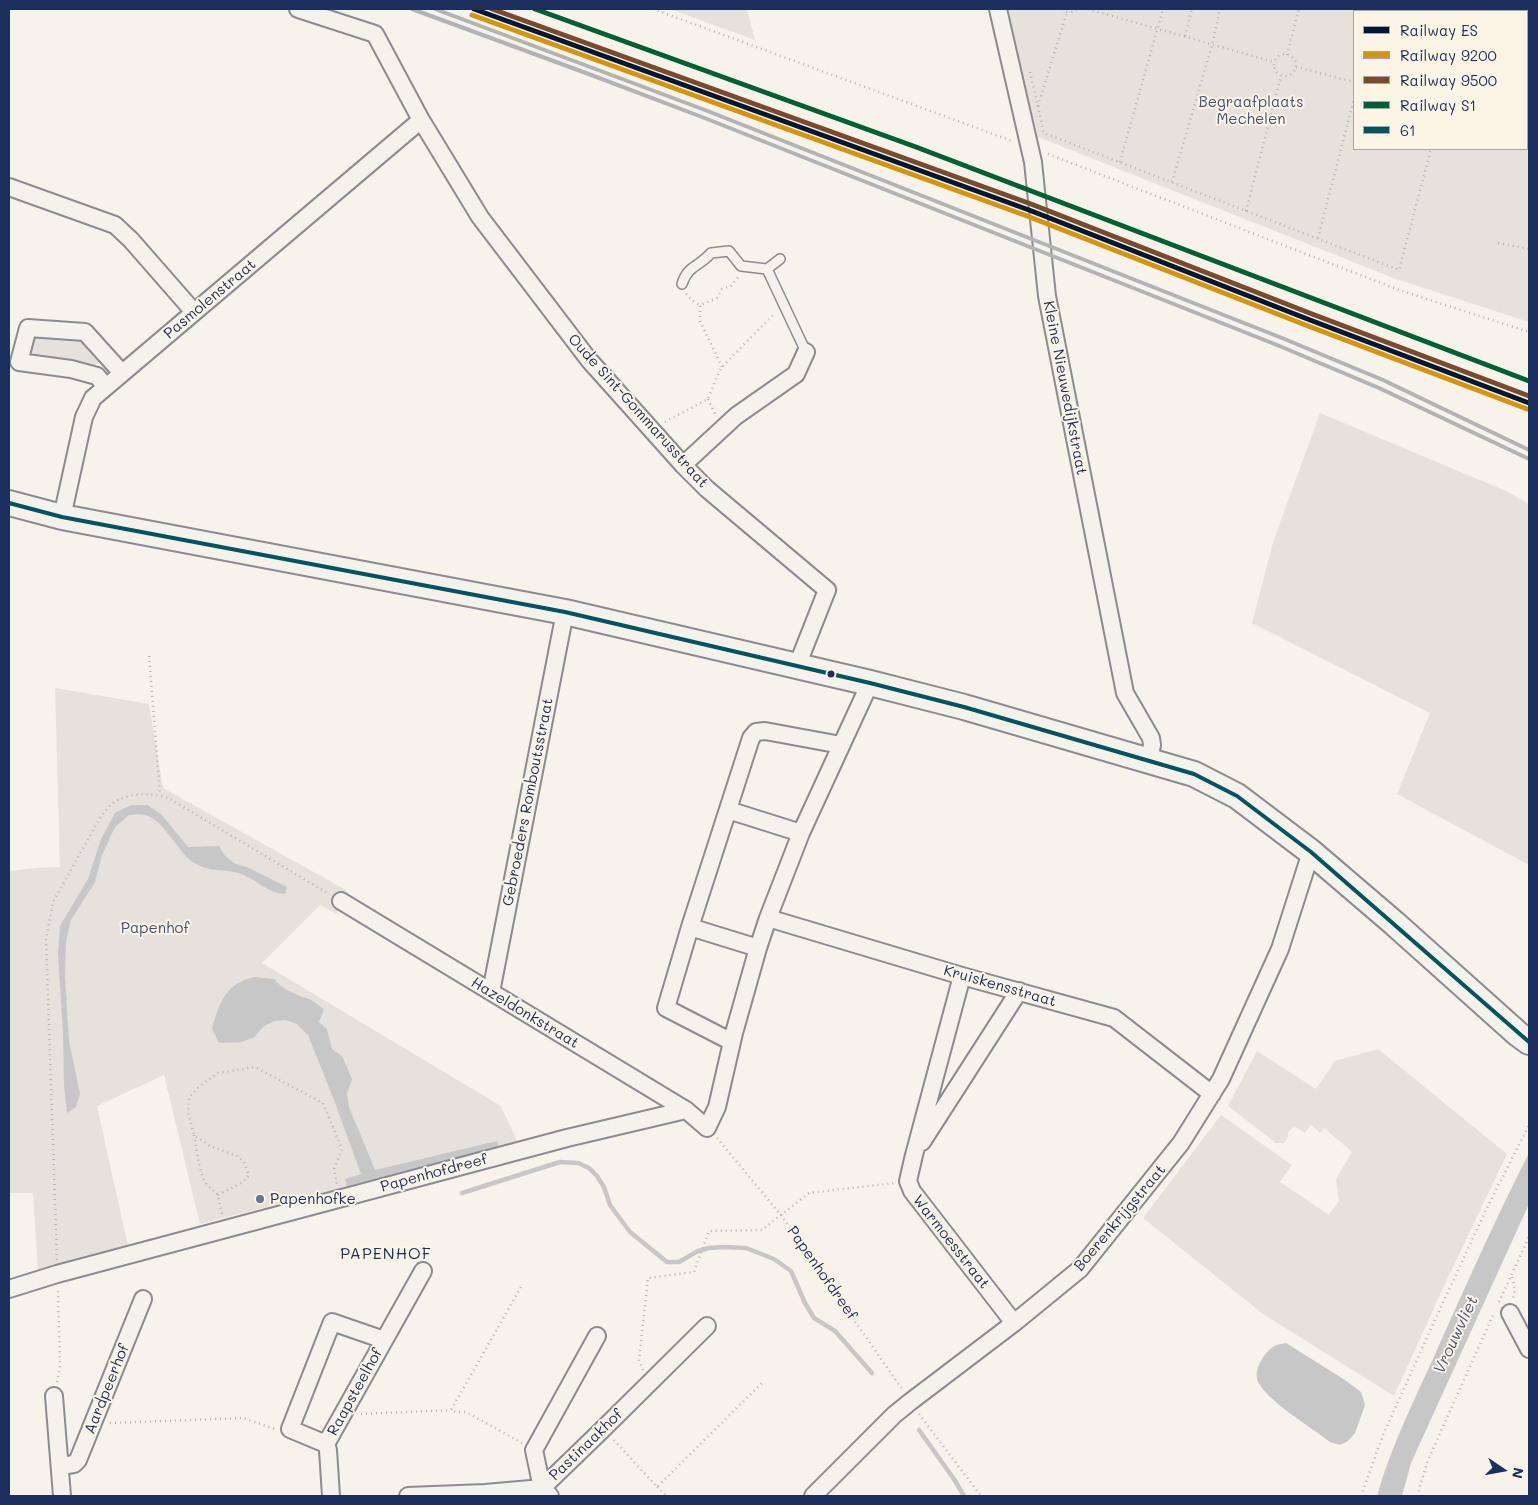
<!DOCTYPE html>
<html>
<head>
<meta charset="utf-8">
<style>
	body { margin:0 }
	#map { position:relative; width:1538px; height:1505px; overflow:hidden; background:#f7f3ea; font-family:Mali,sans-serif }
	canvas { display:block }
	.frame { position:absolute; inset:0; border:10px solid #1b2f5e; pointer-events:none }
	.legend { position:absolute; left:1353px; top:10px; width:175px; height:140px; box-sizing:border-box; background:#fcf5e5; border:1px solid #a2a6af; margin:0; padding:6px 9px; list-style:none; font-size:15px; color:#1b2f5e }
	.legend li { display:flex; align-items:center; gap:10px; height:25px }
	.legend b { width:25px; border:1px solid #a2a6af }
	.north { position:absolute; left:1478px; top:1445px; width:50px; height:50px; -webkit-text-stroke:4px #fcf5e5; paint-order:stroke; rotate:102deg; font-size:14px; font-weight:700; line-height:20px; text-align:center; color:#1b2f5e }
	.north::after { content:''; display:block; margin:auto; width:18px; height:22px; background:#1b2f5e; clip-path:polygon(50% 0,100% 100%,50% 72%,0 100%) }
</style>
</head>
<body>
<div id="map">
<canvas width="1538" height="1505"></canvas>
<div class="frame"></div>
<ul class="legend">
<li><b style="height:6px;background:#011633"></b>Railway ES</li>
<li><b style="height:6px;background:#d6940e"></b>Railway 9200</li>
<li><b style="height:6px;background:#7a4b2a"></b>Railway 9500</li>
<li><b style="height:6px;background:#005f33"></b>Railway S1</li>
<li><b style="height:6px;background:#005460"></b>61</li>
</ul>
<div class="north">N</div>
</div>
<script>
const ctx = document.querySelector('canvas').getContext('2d');
ctx.lineJoin = 'round';
function fill(path, color) { ctx.fillStyle = color; ctx.fill(path, 'evenodd'); }
function strokePath(path, color, width, dash) { ctx.strokeStyle = color; ctx.lineWidth = width; ctx.lineCap = dash ? 'butt' : 'round'; ctx.setLineDash(dash || []); ctx.stroke(path); }
function write(font, color, halo, rows, align = 'center') {
  ctx.font = font + ' Mali,sans-serif'; ctx.lineWidth = 4; ctx.setLineDash([]); ctx.textBaseline = 'middle'; ctx.strokeStyle = halo; ctx.fillStyle = color; for (const [text, x, y, turn = 0] of rows) {
    ctx.save(); ctx.translate(x, y); ctx.rotate((+turn || 0) * Math.PI / 180); ctx.textAlign = isNaN(turn) ? turn : align; if (halo) ctx.strokeText(text, 0, 0); ctx.fillText(text, 0, 0); ctx.restore();
  }
}
fill(new Path2D(`
	M670,9h77l8,31z
	M1007,9h522v313l-133,-43 -358,-142zM1527,11v138h-173v-138z
	M33,336l49,5 16,21 -6,6 -66,-13z
	M1320,413l186,78 23,13v361l-132,-71 33,-81 -178,-90 22,-84z
	M55,688l94,16 14,84 183,102 -9,24 -17,-9 -58,58 239,143 17,37 -318,81 -36,-149 -67,31 31,140 -90,27 -5,-80h-24v-322l28,-3 23,-1z
	M1378,1049l129,105 -64,134 -49,108 -131,-82 -120,-96 78,-103 71,50 -12,17 49,33 10,-14 -3,-22 16,-27 -28,-24 -4,5 -9,-8 -6,8 -11,-7 -7,8 2,2 -5,7h-8l-48,-37 29,-55 59,38 19,-28z`), '#e6e2db');
fill(new Path2D(`
	M131,805h16l14,9 27,33 31,-1 6,10 9,7 15,5 38,19 -2,7c-16,0 -29,-15 -44,-20 -18,-6 -35,-1 -51,-14 -14,-12 -28,-42 -46,-45 -5,-1 -11,0 -15,0l-14,12 -13,28 -7,27 -24,38 -5,21 -1,35 4,65 11,53 -4,13 -9,6 -3,-28 -1,-52 -5,-80 2,-27 28,-47 13,-40 14,-26z
	M255,977l19,2c8,10 20,15 32,19 6,1 13,8 18,11l-5,13 8,7 5,20 10,7 10,23 -5,15 2,13 26,63 122,-29 2,6 -152,39 -2,-7 16,-5 -27,-74 -26,-65 -11,-11 -11,-4 -12,1 -11,6 -9,10 -12,5 -23,1 -7,-14c4,-16 11,-39 28,-47 4,-2 10,-4 15,-5z
	M1529,1153v51l-118,259 -9,33h-25c14,-50 38,-97 59,-144 30,-67 60,-134 93,-199z
	M1286,1343l59,37 16,12 4,13 -10,28 -7,8 -8,4 -10,-3c-18,-14 -59,-39 -70,-57 -6,-8 -3,-18 2,-26 7,-11 11,-14 24,-16z`), '#c7c7c7');
strokePath(new Path2D(`
	M462,1193l98,-31 18,1 11,5 8,8 7,11 6,18 20,27 37,30h12l19,-11 11,-3 14,-1 23,1 28,11 17,12 14,32 9,15 21,13 37,42
	M919,1430l35,49 10,17`), '#c7c7c7', 4.5);
const lane = new Path2D(`
	M780,259l-13,10 39,83
	M682,284c6,-19 17,-17 29,-31l18,-2 12,15 26,3`);
const street = new Path2D(`
	M298,9l77,25 46,86 59,97 109,143 94,105 24,24 120,101 -30,76
	M998,9l35,153 14,134 78,397 26,45 1,7 -3,16
	M9,187l106,38 16,15 63,72
	M106,387l-9,-11 -26,-7 -52,-7 9,-34 57,4 37,41
	M683,465l53,-49 60,-42 10,-22
	M62,517l22,-100 9,-19 328,-278
	M728,810l73,23
	M341,901l345,209 21,18 10,-21 17,-74 24,-85 10,-30 33,-85 69,-150
	M768,918l194,58 152,42 98,76
	M690,927l68,21
	M962,976l-48,179 -6,26 4,10 102,132
	M491,992l74,-380
	M732,1042l-66,-34 24,-81 61,-189 5,-6 9,-1 76,14
	M922,1142l97,-151
	M9,1289l48,-15 510,-136 119,-28
	M1510,1313l19,36
	M54,1396l8,100
	M326,1444l-36,-15 42,-107 52,18
	M60,1466l14,-2 4,-4 65,-161
	M542,1488l61,-59 104,-103
	M542,1488l-8,-38 63,-114
	M331,1496l-3,-46 -2,-6 97,-173
	M408,1496l77,-3 57,-5 8,8
	M813,1496l81,-81 16,-13 104,-79 66,-54 101,-126 40,-64 59,-130 31,-97`);
const secondary = new Path2D(`
	M9,503l53,14 503,95 305,71 94,24 230,67 43,22 74,56 83,71 124,111 11,8`);
strokePath(lane, '#8a8c91', 12);
strokePath(street, '#8a8c91', 20);
strokePath(secondary, '#8a8c91', 28);
strokePath(new Path2D(`
	M653,9l359,132
	M1062,9c5,4 10,4 15,0
	M1088,9l186,53
	M1378,11l1,-2
	M1461,11v-2
	M1185,36l7,-27
	M1274 65a11 11 0 1 1 22 0a11 11 0 1 1-22 0Z
	M1287,55l12,-46
	M1296,67l58,15
	M1030,72l14,61 355,137 32,-121
	M1038,106l29,-94
	M1527,126l2,1
	M1048,154l351,136 130,42
	M1120,162l43,-153
	M1172,182l40,-137 8,-36
	M1246,211l35,-135
	M1318,238l36,-139
	M1498,243l31,6
	M686,294l7,7 7,4
	M722,367l-22,-46v-16l17,-7 5,-9 9,-3 8,-10
	M708,399l8,17
	M665,422l43,-23 11,-27 3,-5 53,-54
	M149,656l11,138
	M194,1135l5,29 4,14 4,7 11,10 4,19
	M717,1138l64,77 121,174
	M218,1195l25,-13 6,-7 -5,-13 -7,-6 -27,-10 -16,-11 -6,-23 1,-15 12,-12 17,-12 37,-6 68,36 19,46 -8,20 3,16
	M57,1260l-11,-321 7,-37 48,-86c4,-4 7,-9 11,-12 16,-12 41,-12 58,-5l159,95
	M1512,1277l3,12 -2,10
	M521,1287l-70,123 5,2h10l56,31
	M1499,1302l30,-65
	M643,1370l-4,-10 9,-82 46,-6 15,-41 53,-1 47,-37 85,-10
	M57,1382l3,-14 -2,-78
	M361,1414l90,-4
	M919,1414l62,82
	M110,1423l133,-5 32,11
	M614,1440l43,47 107,-106
	M657,1487l10,9
	M1361,1496l22,-61 51,-113 52,-112 43,-85
	M1417,1496l11,-36 66,-147`), '#b2b3b4', 2.5, [1, 4]);
strokePath(lane, '#f5f2ec', 9);
strokePath(street, '#f5f2ec', 16);
strokePath(secondary, '#f5f2ec', 24);
strokePath(new Path2D(`
	M412,9l174,64 116,44 575,228 102,43 150,71
	M435,9l270,101 577,228 101,42 146,70`), '#b2b3b4', 4);
strokePath(new Path2D(`
	M9,503l53,14 503,95 305,71 94,24 230,67 43,22 74,56 218,190`), '#005460', 4);
strokePath(new Path2D(`
	M474,9l555,201 281,110 219,83`), '#011633', 5);
strokePath(new Path2D(`
	M472,15l555,201 281,110 219,83`), '#d6940e', 5);
strokePath(new Path2D(`
	M492,9l539,195 281,110 217,82`), '#7a4b2a', 5);
strokePath(new Path2D(`
	M535,9l381,138 613,234`), '#005f33', 5);
for (const [x, y, r, color] of [
	[831,674,4.5,"#1b2f5e"],
	[260,1199,5,"#68748f"]
]) { const dot = new Path2D(); dot.arc(x, y, r, 0, 2 * Math.PI); ctx.fillStyle = color; ctx.fill(dot); strokePath(dot, '#fcf5e5', 2); }
write('15px', '#425176', '#fcf5e5', [
	["Begraafplaats",1251,102],
	["Mechelen",1251,119],
	["Papenhof",155,928]
]);
write('15px', '#1b2f5e', '#fcf5e5', [
	["Pasmolenstraat",210,299,-40],
	["Kleine Nieuwedijkstraat",1065,388,79],
	["Oude Sint-Gommarusstraat",638,411,48],
	["Gebroeders Romboutsstraat",528,802,-79],
	["Kruiskensstraat",1000,986,16],
	["Hazeldonkstraat",525,1013,31],
	["Papenhofdreef",434,1173,-15],
	["Boerenkrijgstraat",1120,1218,-50],
	["Warmoesstraat",951,1242,52],
	["Papenhofdreef",822,1273,55],
	["Aardpeerhof",107,1389,-68],
	["Raapsteelhof",355,1392,-61],
	["Pastinaakhof",586,1445,-44]
]);
write('15px', '#1b2f5e', '#fcf5e5', [
	["Papenhofke",270,1199]
], 'left');
ctx.letterSpacing = '1px';
write('16px', '#1b2f5e', '#fcf5e5', [
	["PAPENHOF",386,1254]
]);
ctx.letterSpacing = '0px';
write('italic 16px', '#485779', '#fcf5e5', [
	["Vrouwvliet",1456,1335,-65]
]);
</script>
</body>
</html>
